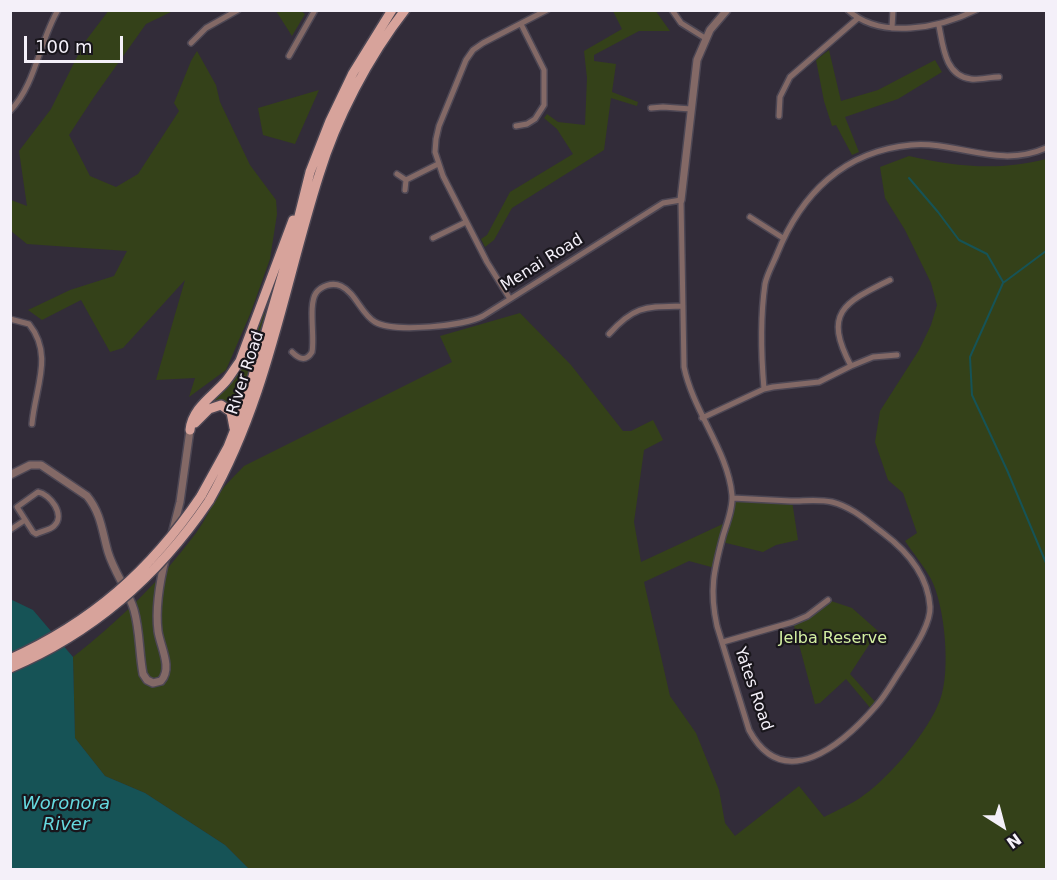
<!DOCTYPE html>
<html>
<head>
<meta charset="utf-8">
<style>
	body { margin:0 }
	#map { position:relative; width:1057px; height:880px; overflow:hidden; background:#322c39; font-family:"DejaVu Sans",sans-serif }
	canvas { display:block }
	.frame { position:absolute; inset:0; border:12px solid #f4f0f9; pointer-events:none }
	.north { position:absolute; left:973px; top:796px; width:60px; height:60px; -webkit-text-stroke:4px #19161c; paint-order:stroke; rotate:144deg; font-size:16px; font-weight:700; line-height:24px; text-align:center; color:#f4f0f9 }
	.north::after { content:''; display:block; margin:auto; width:21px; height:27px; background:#f4f0f9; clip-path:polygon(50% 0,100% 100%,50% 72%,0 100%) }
	.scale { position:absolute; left:24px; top:36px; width:99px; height:27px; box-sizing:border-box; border:3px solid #f4f0f9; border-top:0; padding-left:8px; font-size:18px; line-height:21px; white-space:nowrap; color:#f4f0f9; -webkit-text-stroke:4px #19161c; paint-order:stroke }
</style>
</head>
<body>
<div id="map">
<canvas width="1057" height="880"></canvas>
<div class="frame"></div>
<div class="north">N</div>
<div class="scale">100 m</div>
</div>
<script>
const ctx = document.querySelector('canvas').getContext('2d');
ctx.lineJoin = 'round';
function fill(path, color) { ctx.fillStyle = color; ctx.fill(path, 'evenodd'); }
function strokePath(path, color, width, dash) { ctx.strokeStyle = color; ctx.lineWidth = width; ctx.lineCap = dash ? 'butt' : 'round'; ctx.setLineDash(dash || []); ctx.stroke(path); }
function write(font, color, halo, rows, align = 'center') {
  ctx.font = font + ' "DejaVu Sans",sans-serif'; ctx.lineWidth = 4.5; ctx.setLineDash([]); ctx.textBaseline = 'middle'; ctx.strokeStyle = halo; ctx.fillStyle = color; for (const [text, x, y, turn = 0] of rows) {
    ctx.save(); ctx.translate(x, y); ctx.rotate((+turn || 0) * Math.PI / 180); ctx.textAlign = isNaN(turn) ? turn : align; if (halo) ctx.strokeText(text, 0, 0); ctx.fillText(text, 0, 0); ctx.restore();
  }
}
fill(new Path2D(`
	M109,10l64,1 -27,13 -52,73 -25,38 21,41 26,11 22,-13 41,-63 -5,-8 17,-42 6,-10 19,34 4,17 30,63 26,35 1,14 -7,45 -19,53 -25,58 -37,27 6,-19 -39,2 29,-100 -62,68 -13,4 -29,-52 -39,20 -14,-10 42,-20 44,-14 13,-25 -100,-7 -16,-13v-31l16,6 -8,-55 32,-42 33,-66z
	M655,10l15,21h-31l-45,24v6l22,3 -4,28 26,10 -1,4 -26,-8 -7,52 -92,58 -18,32 -9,7 -4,-8 6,-4 23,-43 63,-38 -16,-25 -13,-11 3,-4 11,8 27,3 2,-47 -3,-27 38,-22 -9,-18z
	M276,11h25l4,3 -13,22z
	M829,50l12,51 37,-11 57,-30 7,12 -44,27 -53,18 14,35 -7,3 -16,-30 -4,1 -8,-25 -8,-41z
	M319,90l-24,54 -32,-9 -5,-27z
	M909,156c47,11 91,15 137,3v710h-797l-24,-24 -80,-52 -40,-17 -30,-38 -2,-81c46,-36 88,-77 123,-124 9,-12 15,-27 24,-40 6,-10 16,-18 24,-27l208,-104 -12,-26 80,-23 51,52 52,66h8l22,-11 10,20 -19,10 -10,72 7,40 86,-40 5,-24 60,3 6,39 -22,5 -13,7 -41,-10 -7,26 -26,-7 -45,21 26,114 26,37 23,57 6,33 10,13 64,-50 25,31c13,-7 29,-13 40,-22 27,-19 65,-65 76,-95 11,-29 5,-94 -9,-121 -7,-13 -18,-26 -26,-38l12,-8 -14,-40 -15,-13 -13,-38 5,-31 39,-61 12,-25 6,-20 -6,-22 -26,-53 -20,-32 -5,-31z
	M262,313h3l-21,78 -7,17 -13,-7 -14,3 21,-24z
	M828,600l24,8 26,23 -28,43 27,30 -5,6 -26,-31 -26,24 -5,1 -22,-82z`), '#344119');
fill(new Path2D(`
	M10,599l23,11 40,47 2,81 30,38 40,17 80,52 24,24h-238z`), '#165356');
strokePath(new Path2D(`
	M909,178l29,34 21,28 28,14 16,28
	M1046,251l-43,32 -33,74 2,38 35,75 39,93`), '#165356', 2);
const minor = new Path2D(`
	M672,10l9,13 24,15
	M848,10c32,30 92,18 128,0
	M939,26c4,20 6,50 32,53 8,1 19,-2 28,-2
	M892,28l1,-18
	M191,43l15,-15 32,-18
	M289,56l26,-46
	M651,108l12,-1 28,2
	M10,111c26,-27 29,-69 48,-101
	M779,116l1,-19 10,-20 67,-58
	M516,126l11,-2 8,-5 9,-14v-35l-23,-46
	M397,174l9,6 -1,10
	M406,180l32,-16
	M750,217l33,21
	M433,238l33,-16
	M510,299l-23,-37 -44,-86 -8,-24 1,-13 3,-13 27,-66 7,-10 10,-7 64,-33
	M10,319l19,5c25,31 6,64 3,100
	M609,334c26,-29 37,-27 74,-28
	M292,352c7,7 14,10 20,0 3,-15 -4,-47 4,-59 5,-7 16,-11 25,-7 15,7 20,28 34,36 20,11 89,4 108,-6l180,-113 18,-3 3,167c9,44 44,84 48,128 1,13 -5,28 -9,41 -9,34 -14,54 -6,90l32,104c35,65 94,14 127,-24 10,-11 17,-25 26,-38 9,-15 29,-43 28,-61 -2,-32 -23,-56 -47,-74 -16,-12 -31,-26 -51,-31 -13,-3 -27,-1 -41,-1 -19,-1 -39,-2 -59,-3
	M851,366c-28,-53 -8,-63 39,-86
	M764,389c-3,-35 -4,-70 1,-105 2,-10 8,-20 12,-30 24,-60 67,-103 134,-109 47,-4 87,24 135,3
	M702,418l62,-29 9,-2 46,-5 32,-16 22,-9 24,-2
	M38,492c12,2 28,23 16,34 -4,4 -12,5 -18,8l-3,-2 -16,-25z
	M10,530l15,-10
	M723,642l70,-20 14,-6 21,-16`);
const tertiary = new Path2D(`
	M681,200l16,-140 13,-30 17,-20
	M10,475l20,-10h11l46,31c14,17 15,35 21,56 6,20 20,38 26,58 6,21 5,43 9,64l4,6 6,3 8,-2c12,-13 -1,-35 -3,-50 -3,-24 2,-51 8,-75
	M172,534l8,-32 10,-72`);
const primary = new Path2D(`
	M195,423l14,-14 12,-4 10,7 3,16
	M190,430c2,-22 23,-34 36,-49 5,-6 9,-13 14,-20l53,-141
	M201,496l27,-49 17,-43 51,-176 14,-56 20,-51 23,-48 39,-63
	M209,501c58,-101 75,-216 110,-326 17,-56 50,-119 86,-165`);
strokePath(minor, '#4d4754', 8);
strokePath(tertiary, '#4d4754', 10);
strokePath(primary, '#4d4754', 12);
strokePath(minor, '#836966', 5);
strokePath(tertiary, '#836966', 7);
strokePath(primary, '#d7a39b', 9);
const primaryBridge = new Path2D(`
	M10,659c82,-37 141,-89 191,-163
	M10,668c83,-35 149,-93 199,-167`);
strokePath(primaryBridge, '#4d4754', 12, []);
strokePath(primaryBridge, '#d7a39b', 9);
write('16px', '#f4f0f9', '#19161c', [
	["Menai Road",542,263,-32],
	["River Road",246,373,-72],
	["Yates Road",753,689,71]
]);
write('16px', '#d4f0a2', '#19161c', [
	["Jelba Reserve",833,639]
]);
write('italic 18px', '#66dae0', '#19161c', [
	["Woronora",66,804],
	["River",66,825]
]);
</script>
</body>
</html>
